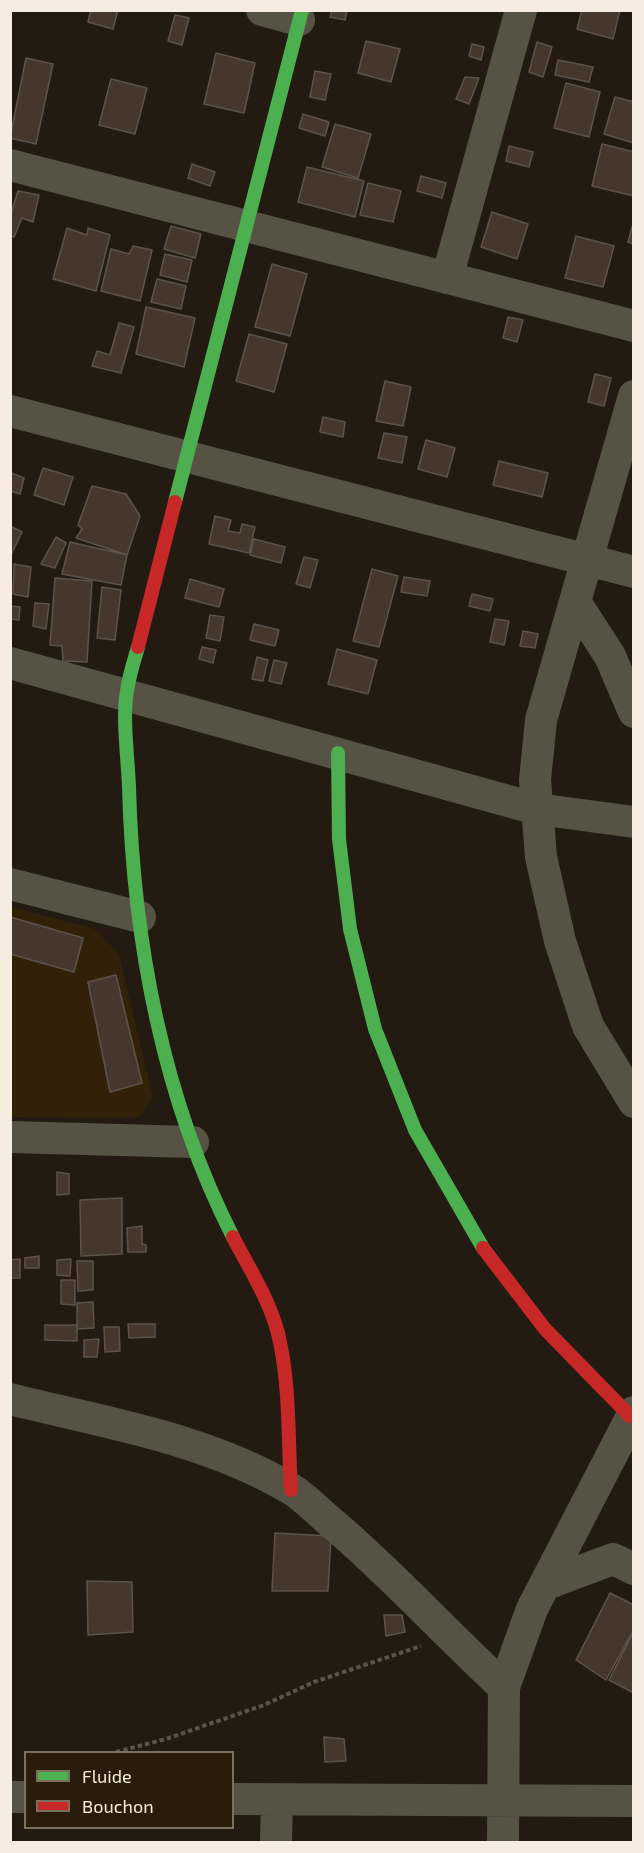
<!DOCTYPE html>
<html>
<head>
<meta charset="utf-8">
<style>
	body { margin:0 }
	#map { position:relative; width:644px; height:1853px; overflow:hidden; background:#231b11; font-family:"Exo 2",sans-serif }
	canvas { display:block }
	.frame { position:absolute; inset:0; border:12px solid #f6ece1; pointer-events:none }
	.legend { position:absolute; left:24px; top:1751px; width:210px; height:78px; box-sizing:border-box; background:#2a1c0a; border:2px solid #7c6f60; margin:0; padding:8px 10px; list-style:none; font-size:18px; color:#f6ece1 }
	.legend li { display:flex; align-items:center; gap:12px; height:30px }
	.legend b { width:30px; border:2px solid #7c6f60 }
</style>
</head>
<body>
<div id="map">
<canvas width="644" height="1853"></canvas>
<div class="frame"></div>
<ul class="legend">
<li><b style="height:8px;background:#4caf50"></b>Fluide</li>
<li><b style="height:8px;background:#c62828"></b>Bouchon</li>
</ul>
</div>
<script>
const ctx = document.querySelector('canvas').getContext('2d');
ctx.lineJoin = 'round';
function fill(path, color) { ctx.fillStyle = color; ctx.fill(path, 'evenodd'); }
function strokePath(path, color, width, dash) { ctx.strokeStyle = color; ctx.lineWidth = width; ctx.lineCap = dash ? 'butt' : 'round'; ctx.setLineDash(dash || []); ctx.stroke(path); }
fill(new Path2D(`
	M10,907l85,22 24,25 34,144 -15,20 -127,-1z`), '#322109');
const building = new Path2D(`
	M91,10h27l-5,19 -25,-7z
	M332,10h15l-2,10 -15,-3z
	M582,10h38l-7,29 -36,-10z
	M175,15l14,3 -7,27 -14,-4z
	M366,41l34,8 -9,33 -33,-9z
	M537,42l15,5 -9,30 -14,-5z
	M472,44l12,3 -3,13 -12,-4z
	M216,53l39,10 -11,50 -40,-9z
	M26,58l27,6 -17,80 -26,-6z
	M558,60l35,7 -4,15 -34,-7z
	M315,71l16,3 -6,26 -15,-3z
	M465,77l14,1 -10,26 -13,-5z
	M111,79l36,9 -12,46 -36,-9z
	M566,83l34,9 -11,45 -35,-9z
	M615,97l19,5v41l-30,-9z
	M303,114l26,8 -4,14 -26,-8z
	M335,124l36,10 -13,44 -36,-11z
	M602,144l32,8v44l-42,-10z
	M509,146l24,6 -4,15 -23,-6z
	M192,164l23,8 -5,14 -22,-8z
	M307,167l57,14 -9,36 -57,-15z
	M421,176l25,7 -4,15 -25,-7z
	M368,183l33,8 -8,31 -33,-7z
	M18,191l21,4 -6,27 -11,-4 -8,19 -4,-2v-18z
	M492,212l36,12 -11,35 -36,-12z
	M634,220v24l-6,-2z
	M171,226l30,8 -6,24 -31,-9z
	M67,228l20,7 1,-7 22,7 -14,56 -43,-12z
	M576,236l38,10 -11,41 -38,-9z
	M133,246l19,4 -12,51 -39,-10 10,-42 18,5z
	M165,254l27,6 -5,22 -27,-7z
	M272,264l35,10 -17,62 -35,-9z
	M157,279l29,7 -5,23 -30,-7z
	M146,307l49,11 -11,49 -48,-13z
	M508,317l15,3 -6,22 -14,-4z
	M119,323l15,4 -13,46 -29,-7 5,-15 13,4z
	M249,334l38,10 -13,48 -38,-11z
	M595,374l16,4 -7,28 -16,-4z
	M385,381l26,6 -8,39 -27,-5z
	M323,417l22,5 -2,15 -23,-5z
	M384,433l23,4 -5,26 -24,-5z
	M426,440l29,8 -8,29 -29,-8z
	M499,461l49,12 -6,24 -49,-12z
	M10,464l1,9 13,5 -4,16 -10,-3z
	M43,468l30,9 -9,28 -30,-10z
	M92,486l34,8 14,22 -13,39 -51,-17 6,-9 -4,-4z
	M215,516l16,4 -3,11 12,2 2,-9 13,3 -6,26 -40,-9z
	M10,526l12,6 -12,25z
	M56,537l10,6 -11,25 -14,-4z
	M254,539l31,8 -4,16 -31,-8z
	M70,542l57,13 -6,30 -59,-11z
	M304,557l14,3 -8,28 -14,-4z
	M14,564l17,3 -3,30 -15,-3z
	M372,569l26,7 -19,71 -26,-6z
	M404,577l26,4 -3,15 -26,-4z
	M55,578l37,3 -5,81 -24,-1 -1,-15 -12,-1z
	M190,579l34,10 -5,18 -34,-9z
	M102,587l19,3 -6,50 -18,-2z
	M472,594l21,5 -3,12 -21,-5z
	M35,603l14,1 -3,25 -13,-3z
	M10,606l10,1 -1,13 -9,-1z
	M210,615l14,2 -4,24 -14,-3z
	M495,619l14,2 -5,24 -14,-3z
	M254,624l25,6 -4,16 -25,-6z
	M523,631l15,3 -3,14 -15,-2z
	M202,647l14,3 -3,13 -14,-4z
	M337,649l40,11 -9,34 -40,-10z
	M257,657l11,3 -5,21 -11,-2z
	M274,660l13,3 -6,21 -12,-3z
	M10,917l73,21 -9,34 -64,-18z
	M116,975l26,108 -32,9 -22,-110z
	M57,1172l12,2v20l-12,1z
	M122,1198v56l-41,2 -1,-56z
	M142,1226v18l4,1v7h-18l-1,-24z
	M39,1256v12h-14v-10z
	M20,1259v19h-10v-18z
	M71,1259l-1,17 -13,-1v-15z
	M77,1261h16v29l-15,1z
	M61,1280h14v25l-14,-1z
	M93,1302l1,26 -17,1v-26z
	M128,1324h27v13l-26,1z
	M45,1325h32v16l-32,-1z
	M104,1327h15l1,24 -15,1z
	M99,1339l-2,18h-13v-17z
	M275,1533l56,3 -3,55h-56z
	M87,1581l45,1 1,50 -45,3z
	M610,1593l24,12v24l-28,51 -30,-20z
	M384,1615h18l3,17 -19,4z
	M634,1631v62l-25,-13z
	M324,1737l20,2 2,22 -21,1z`);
fill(building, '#45372c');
strokePath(building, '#5c544c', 1.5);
strokePath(new Path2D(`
	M116,1752l50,-13 98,-34 50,-23 107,-36`), '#595548', 4, [4.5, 3]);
strokePath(new Path2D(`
	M262,10l37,10
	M10,165l624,161
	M447,278l74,-268
	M634,396l-93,324 -6,60 6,77 19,84 28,85 46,76
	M10,411l624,161
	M575,602l35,54 24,56
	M10,663l527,146 97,13
	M10,884l130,33
	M10,1137l183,5
	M10,1399c96,24 195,39 281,90 15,9 28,24 42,35 60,51 113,110 171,163
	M546,1584l67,-25 21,10
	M10,1797h16
	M232,1799l402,2
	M276,1842l1,-42
	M503,1842l1,-155 28,-78 102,-197`), '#575344', 32);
strokePath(new Path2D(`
	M175,502l127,-492
	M138,647c-4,14 -9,29 -11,44 -5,25 1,68 2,96 4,153 34,313 104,450
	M338,753l1,86 11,90 25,100 40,101 68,118`), '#4caf50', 14);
strokePath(new Path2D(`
	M138,647l37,-145
	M233,1237c17,33 40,68 47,105 10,48 8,99 11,148
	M483,1248l62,81 85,87`), '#c62828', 14);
</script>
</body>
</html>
